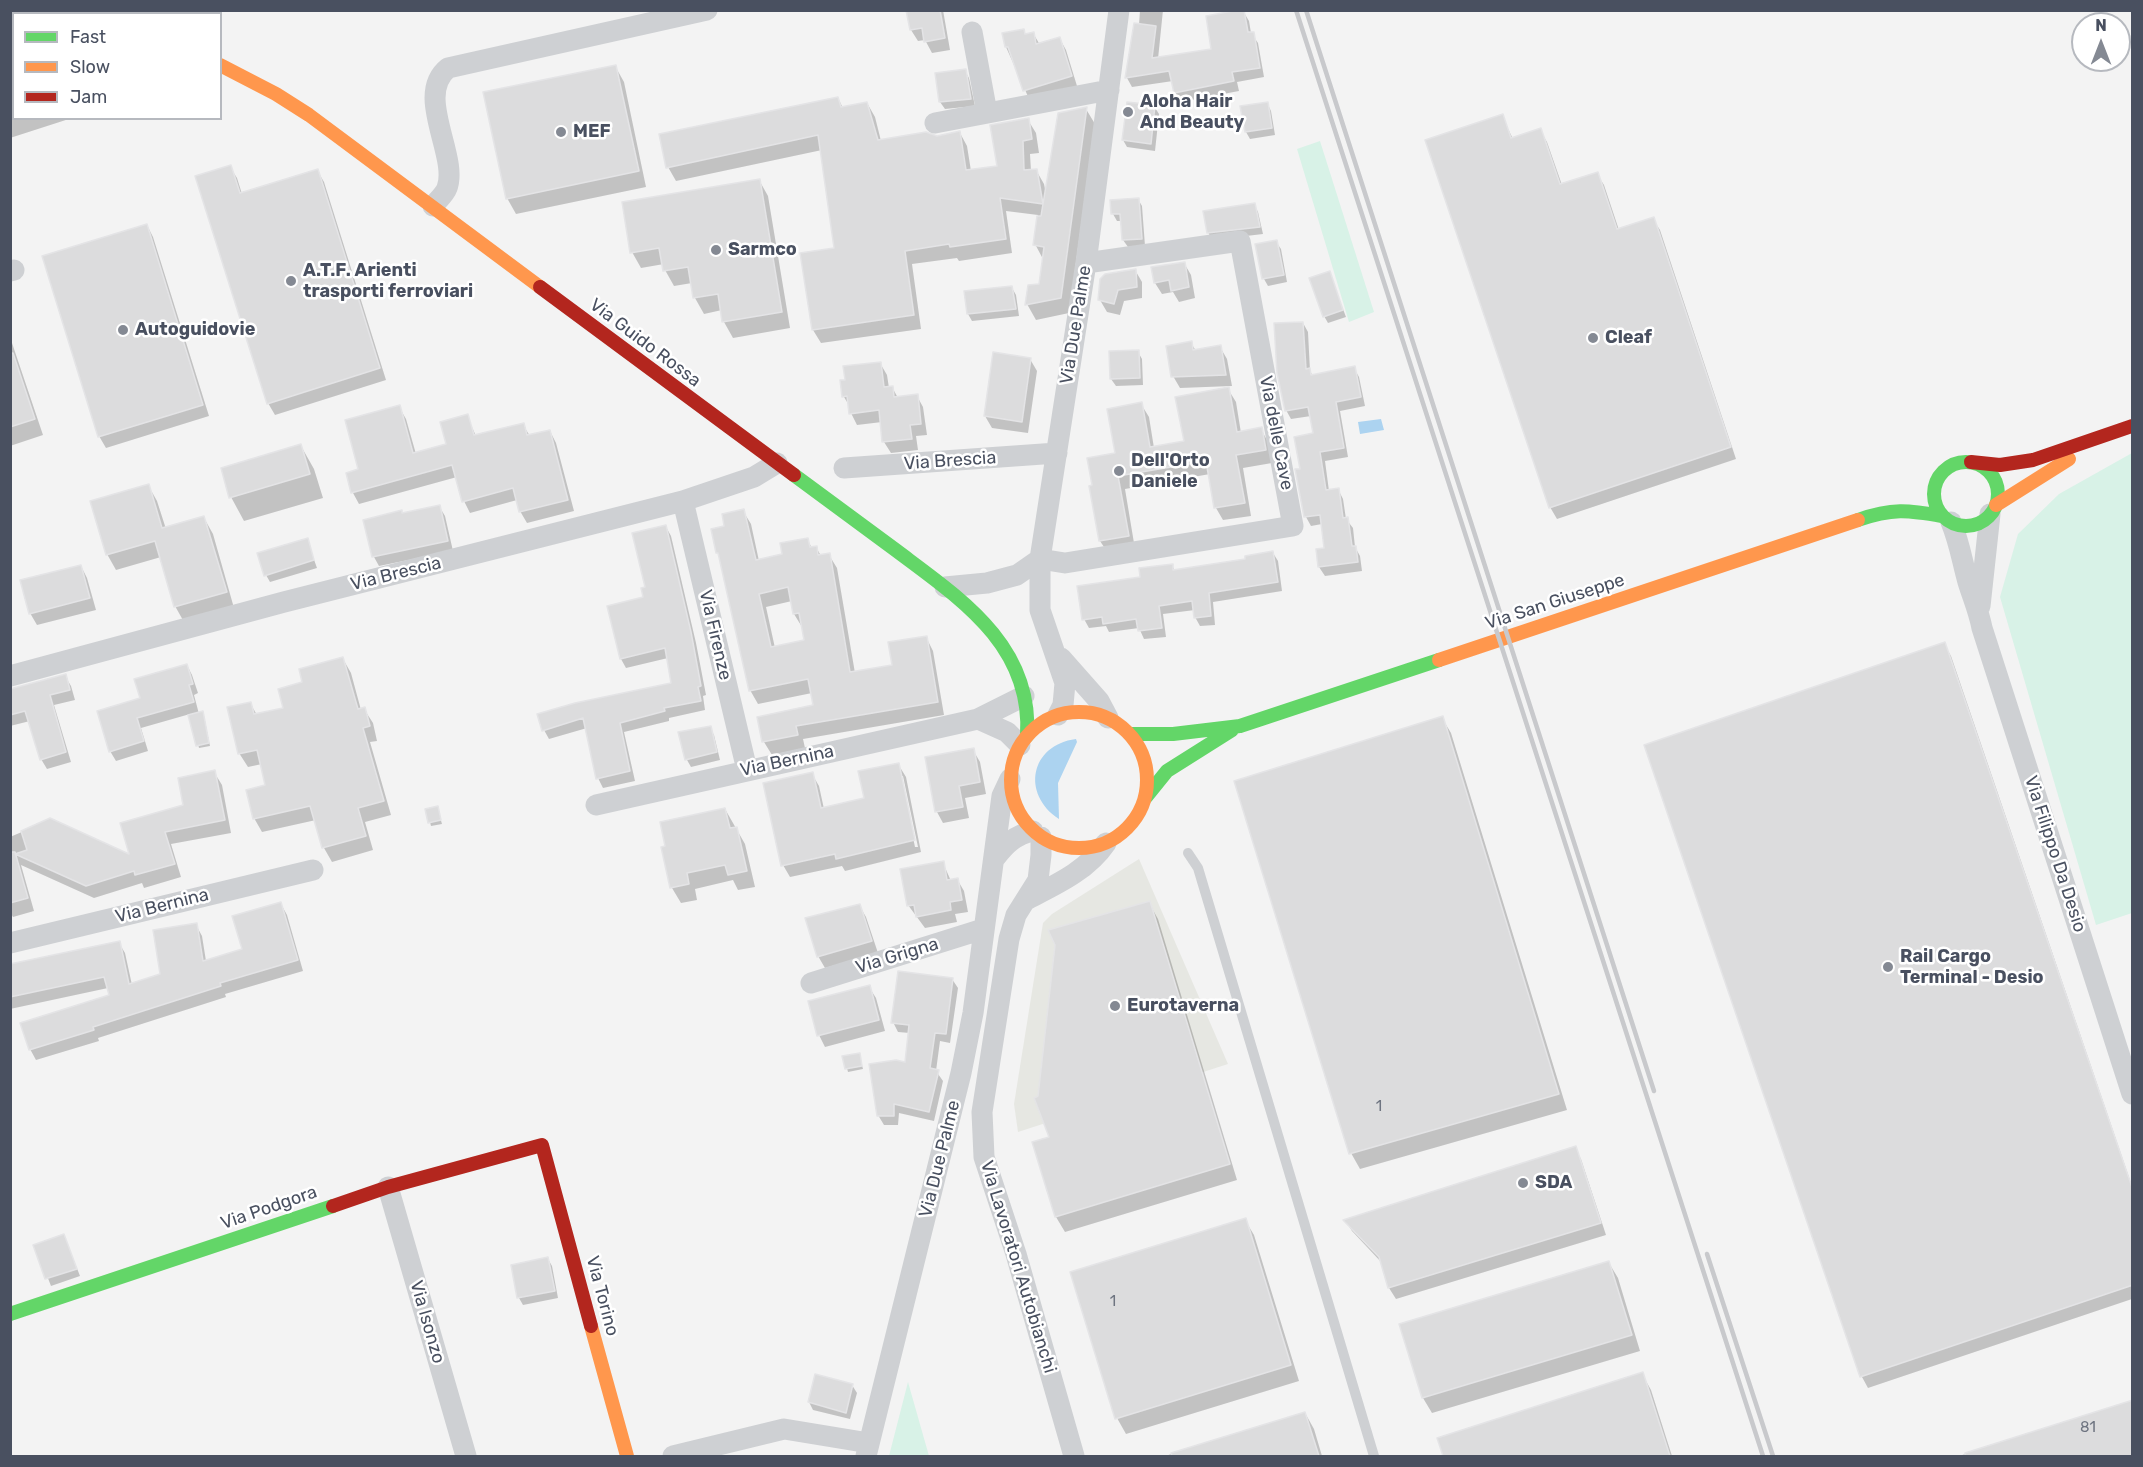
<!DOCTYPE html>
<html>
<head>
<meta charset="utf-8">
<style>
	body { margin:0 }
	#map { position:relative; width:2143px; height:1467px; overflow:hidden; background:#f3f3f3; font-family:Rubik,sans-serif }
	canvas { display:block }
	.frame { position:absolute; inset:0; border:12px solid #495060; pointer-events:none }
	.legend { position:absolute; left:12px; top:12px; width:210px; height:108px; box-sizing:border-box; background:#fff; border:2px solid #b6b9bf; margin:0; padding:8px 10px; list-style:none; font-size:18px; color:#495060 }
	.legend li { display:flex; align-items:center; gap:12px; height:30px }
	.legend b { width:30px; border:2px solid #b6b9bf }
	.north { position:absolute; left:2071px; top:12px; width:60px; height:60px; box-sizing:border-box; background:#fff; border:2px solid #b6b9bf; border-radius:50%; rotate:0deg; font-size:16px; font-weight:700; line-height:24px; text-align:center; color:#495060 }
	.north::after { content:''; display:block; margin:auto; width:21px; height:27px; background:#848993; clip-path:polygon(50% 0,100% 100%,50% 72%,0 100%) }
</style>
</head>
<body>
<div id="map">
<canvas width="2143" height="1467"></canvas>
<div class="frame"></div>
<ul class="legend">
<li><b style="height:8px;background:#63d668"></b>Fast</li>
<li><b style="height:8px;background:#ff974d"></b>Slow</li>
<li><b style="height:8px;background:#b3261e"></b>Jam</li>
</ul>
<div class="north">N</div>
</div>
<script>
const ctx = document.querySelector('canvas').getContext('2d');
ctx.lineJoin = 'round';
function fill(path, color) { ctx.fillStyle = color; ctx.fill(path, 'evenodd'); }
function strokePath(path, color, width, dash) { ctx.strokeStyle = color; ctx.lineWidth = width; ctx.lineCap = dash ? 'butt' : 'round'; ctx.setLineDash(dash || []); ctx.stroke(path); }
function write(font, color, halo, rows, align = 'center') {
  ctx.font = font + ' Rubik,sans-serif'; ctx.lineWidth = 5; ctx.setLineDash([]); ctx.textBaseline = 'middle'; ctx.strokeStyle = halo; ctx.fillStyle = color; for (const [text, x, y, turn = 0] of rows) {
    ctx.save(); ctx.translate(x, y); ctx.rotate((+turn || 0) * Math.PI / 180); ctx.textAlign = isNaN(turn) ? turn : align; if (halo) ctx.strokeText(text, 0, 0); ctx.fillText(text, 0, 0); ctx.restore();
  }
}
fill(new Path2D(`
	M1139,859l89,205 -210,68 -4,-28 29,-181 9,-9z`), '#e6e7e2');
fill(new Path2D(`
	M1320,141l54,171 -25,10 -52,-173z
	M2132,453v460l-36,12 -96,-328 18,-63 41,-40z
	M908,1382l21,74h-40z`), '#d8f2e7');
fill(new Path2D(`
	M1381,419l3,11 -24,4 -2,-12z
	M1076,739l1,3 -19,41 1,36c-38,-25 -29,-74 17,-80z`), '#acd3f0');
fill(new Path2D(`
	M908,10h35l7,40 -18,3 -7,-13 -7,1 -7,-11z
	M1140,10h23l-5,49 55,-9 30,-39 6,10 2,12 7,10 6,34 -27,5 2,9 -58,11 -6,-10 -2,-11 -41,6 -5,-9 12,-53z
	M1033,33l7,12 20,-6 6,11 11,36 -47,15 -24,-54 19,-12z
	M14,66v52h58l-62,20v-71z
	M615,66l9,16 22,105 -130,27 -9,-16z
	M965,71l4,7 6,28 -30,3 -5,-7z
	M838,98l5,10 24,-5 8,14 6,24 56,-4 23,-4 7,13 4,25 28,-4 29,-47 8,13 3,20 -9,1 1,17 5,-1 8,14 2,10 40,-85 9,15 -26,189 -33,7 -9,-16 14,-19 3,-24 -9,-17 3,-29 -32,-4 6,42 -53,8 -2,-3 -45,6 9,65 -100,14 -8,-13 22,-80 -13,-100 -146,31 -8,-14z
	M1267,103l4,8 4,24 -25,4 -4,-7 -4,-25z
	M1154,106l5,8 -4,37 -28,-4 -4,-7z
	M1502,116l11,23 27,-9 7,12 15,43 35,-11 7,11 15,45 34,-11 7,11 76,229 -179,60 -7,-12z
	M230,167l7,11 5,16 75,-24 7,12 62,198 -111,35 -7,-12z
	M759,180l9,16 22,132 -57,10 -9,-16 -2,-12 -18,4 -9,-16 -3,-15 -18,3 -9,-16 -1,-6 -23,4 -9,-16z
	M1138,199l4,7 3,40 -17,1 -5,-7 -1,-19h-5l-4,-7z
	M1254,204l4,8 5,22 -51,6 -4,-8z
	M147,225l6,12 56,179 -103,32 -7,-12z
	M1276,242l5,7 6,33 -19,4 -4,-7 -7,-34z
	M1184,263l7,12 4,23 -16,4 -6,-10 -11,2 -7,-11 -3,-15z
	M1135,270l7,12v16l-18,3 -4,14 -13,-3 -7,-12z
	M1329,272l17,45 -18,6 -4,-7z
	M1012,288l4,7 3,21 -47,5 -4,-7z
	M1303,323l5,9 2,39 3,5 41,-8 5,9 6,29 -25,5 8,46 -23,4 4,30 9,-2 5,10 3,20 7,9 2,19 5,9 2,15 -37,5 -6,-9 7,-18 -4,-25 -11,2 -5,-9 -5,-47 14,-35 -4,-19 -20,3 -5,-9z
	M10,337l33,98 -33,11z
	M1191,343l5,8 24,-4 7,12 5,27 -52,2 -7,-12z
	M1138,352l4,7 1,26 -27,1 -5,-7z
	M1030,359l7,12 -9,62 -36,-5 -7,-12z
	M880,363l7,12 2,13 3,-1 6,11 19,-2 6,11 4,28 -11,1 2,14 -27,3 -7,-11 -2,-20 -25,3 -6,-12 -1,-6 -6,-10z
	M1228,389l8,13 5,31 20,-4 7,13 4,21 -29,5 8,48 -28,4 -7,-12 -6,-34 -85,15 10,60 -27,4 -8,-12 17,-86 24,-51 8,13 5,31 31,-6z
	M399,407l7,12 10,35 32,-9 19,-29 9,20 47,-11 7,11 20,-5 6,12 18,68 -47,12 -7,-12 -3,-11 -47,13 -6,-12 -7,-24 -98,27 -6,-11 -6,-19 12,-4z
	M301,446l13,23 9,29 -79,23 -13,-24z
	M148,485l9,16 9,28 38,-11 9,16 21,74 -50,14 -9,-16 -14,-49 -45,13 -9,-16z
	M439,506l6,10 8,35 -74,15 -5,-9 28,-42z
	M743,511l8,13 8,37 25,-5 23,-17 5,9 4,-1 5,9 8,-1 8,13 18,105 39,-7 32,-29 7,14 11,64 -141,24 2,9 -33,7 -8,-13 -5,-24 55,-11 -2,-14 -54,11 -8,-14 -29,-131 -3,-6 8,-26zM792,601l2,13 8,13 4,15 -31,6 -9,-41z
	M666,527l5,9 25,107 10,52 -3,1 2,14 -36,8v3l-45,11 11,49 -32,7 -5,-10 -11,-50 -38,11 -5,-9 129,-46 -5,-26 -42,10 -5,-9 24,-61z
	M307,540l10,28 -47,14 -4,-7z
	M1273,553l5,8 4,30 -69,11 2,23 -15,1 -5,-9v-7l-32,4 3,23 -22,2 -5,-11 -30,4 -3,-6 -17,2 -5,-9 58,-41 30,-13 3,6 72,-11z
	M81,566l6,12 9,32 -59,15 -7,-12z
	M1944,644l7,12 181,530v113l-264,89 -6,-11 -216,-632z
	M343,659l8,14 10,37 3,-1 9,14 4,18 -7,1 21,73 -26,7 8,28 -41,12 -8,-14 -8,-28 -54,12 -8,-14 13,-32 -5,-22 -14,3 -9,-14 11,-50 7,12 28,-6 19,-26z
	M187,665l5,10 6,18 -4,2 5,19 4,-1 1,3 6,30 -11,2 -9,-34 -49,14 7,23 -32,10 -6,-10 32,-52z
	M65,676l6,10 4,14 -21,5 17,57 -24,7 -6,-10 -11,-38 -20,5v-36z
	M1442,718l9,15 116,377 -207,59 -9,-16z
	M710,728l4,7 6,25 -29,7 -4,-7 -7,-26z
	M973,750l7,12 6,32 -21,4 4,20 -26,5 -6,-11z
	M898,764l8,13 15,75 -76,19 -3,-5 -52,11 -7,-12 29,-91 7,12 5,23 42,-9zM900,776h3l15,71h-3z
	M214,772l8,13 9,48 -60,11 10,33 -37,11 -2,-5 -48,15 -73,-33 13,46 -21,6 -3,-5v-75l40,-17 82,37 53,-51z
	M437,807l5,17 -11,2 -4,-16z
	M725,809l20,35 10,43 -17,3 -5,-10 -38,9 2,11 -16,3 -9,-15z
	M943,863l8,18 6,-2 7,12 4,21 -13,2 2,8 -32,6 -17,-23z
	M1149,903l9,16 79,261 -172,52 -9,-15 -5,-80 -12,-40z
	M281,904l6,11 16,56 -78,23 1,3 -128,41 1,3 -63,19 -6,-11 80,-53 -2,-8 -98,21v-43l109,-23 6,10 7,32 30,-9 34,-51 6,11 4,25 37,-11z
	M859,905l7,12 12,36 -53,15 -7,-12z
	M952,979l6,9 -8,55 -10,-2 -4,30 7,10 -9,40 -35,-8 -1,12h-14l-6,-10 28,-51 4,-31 -12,-1 -5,-10z
	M869,987l7,11 9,33 -60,16 -6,-12z
	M859,1054l4,15 -15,3 -4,-15z
	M1575,1148l6,11 25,76 -210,64 -7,-11 -7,-25 -30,-32 -7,-11z
	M1245,1220l9,15 45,146 -173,53 -9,-16z
	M64,1235l16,41 -29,10 -16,-41z
	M548,1259l4,7 6,32 -35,7 -4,-7 -7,-32z
	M1609,1263l9,15 22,73 -208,62 -9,-15 -22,-73z
	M1642,1374l9,16 21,66h-228l-6,-17z
	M852,1385l5,8 -7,26 -37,-9 -4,-8z
	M2132,1402v54h-173z
	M1305,1413l9,16 8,27h-157z`), '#0003');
const building = new Path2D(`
	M906,10h34l5,28 -21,4 -2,-14 -12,2z
	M1238,10h6l4,22h6l6,36 -28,4 2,9 -60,12 -5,-22 -44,7 9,-55 22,3 -4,32 59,-9 -5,-33z
	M1024,29l1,5 9,-2 2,12 24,-7 12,39 -49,15 -15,-44h-3l-3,-14z
	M616,65l23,106 -133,28 -23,-107z
	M966,69l5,30 -32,3 -4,-29z
	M838,97l3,10 26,-5 11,38 48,-8 11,4 23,-5 6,39 31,-4 -7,-41 39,-7 3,21 -9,2 1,29 13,-1 6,35 -43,-6 6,41 -56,8 -1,-3 -44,7 9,64 -102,15 -12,-77 34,-5 -16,-113 -152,33 -7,-34z
	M1127,102l28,3 -4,39 -29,-4z
	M1268,102l4,26 -27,4 -5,-26z
	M1087,107l-26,191 -36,7 3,-20 11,-1 5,-37 -11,-2 4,-29h4l17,-103z
	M1503,114l8,24 30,-10 19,56 38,-12 19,57 37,-12 77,230 -182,61 -124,-368z
	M231,165l9,28 78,-24 62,199 -113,36 -72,-228z
	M760,179l22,133 -60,10 -4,-28 -25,4 -5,-31 -25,4 -4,-23 -29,5 -8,-51z
	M1139,198l3,41 -20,1 -2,-26h-9l-1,-14z
	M1255,203l5,24 -53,6 -4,-22z
	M147,224l56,181 -105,32 -56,-181z
	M1277,240l7,35 -22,4 -7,-35z
	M1185,262l4,25 -18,4 -2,-11 -15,3 -3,-16z
	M1136,269l1,18 -19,3 -4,14 -16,-4 2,-21 5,-5z
	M1330,271l13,39 -20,7 -14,-39z
	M1012,286l4,23 -49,5 -3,-23z
	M1303,322l3,47 4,-1 1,7 44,-9 6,31 -25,5 8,46 -24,4 6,38 13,-2 4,30 5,-1 4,29h4l2,16 -40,5 -2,-18 8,-1 -4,-33 -16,2 -9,-48h5l-6,-32 19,-4 -5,-26 -23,4 -8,-38 -3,-50z
	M1192,341l1,9 28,-5 5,30 -55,2 -5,-31z
	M1139,350l1,28 -30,1 -1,-28z
	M993,352l38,6 -9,64 -38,-6z
	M13,353l22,66 -25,8v-73z
	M881,362l3,25 9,-1 1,11 24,-3 3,30 -11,1 2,14 -30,3 -3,-32 -30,4 -2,-18 -5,1 -2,-17h5l-2,-14z
	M1229,387l8,45 25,-5 4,23 -30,5 9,48 -31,5 -8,-47 -88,15 11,60 -30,5 -10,-55 3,-1 -5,-27 28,-5 -8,-44 35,-7 8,45 34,-6 -9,-44z
	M400,405l13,48 33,-9 -6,-22 28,-8 6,21 50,-12 3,12 23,-5 18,70 -49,12 -6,-24 -51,14 -10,-37 -101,28 -5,-20 12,-4 -13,-49z
	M301,444l9,30 -81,24 -8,-30z
	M149,484l13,44 42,-12 23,76 -53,15 -19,-66 -49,14 -16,-54z
	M440,505l8,36 -76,16 -9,-37 39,-10v3z
	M744,509l12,51 26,-6 -2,-11 28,-5 2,9 7,-1 1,9 12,-2 20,119 42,-7 -4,-23 39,-6 11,66 -142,24 2,9 -36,7 -5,-25 56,-12 -5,-26 -59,12 -31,-138h-2l-5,-24 13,-3 -2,-12zM788,587l5,27 6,-1 5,27 -33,7 -12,-53z
	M666,525l25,107 10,54 -3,1 3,14 -37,7 1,3 -45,12 10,48 -34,8 -13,-61 -41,13 -5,-17 38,-11 96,-20 -6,-35 -45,11 -13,-53 36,-9 -2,-9 4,-1 -13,-54z
	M308,538l6,22 -50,16 -7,-23z
	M1273,551l5,31 -69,11 2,23 -17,2 -2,-17 -33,5 3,22 -24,3 -2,-12 -33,5 -1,-7 -20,3 -5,-34 63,-9 -1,-9 34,-4v6l72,-11v-3z
	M81,565l9,33 -61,16 -9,-34z
	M1945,642l188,548v95l-273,92 -216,-632z
	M343,657l15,52 7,-2 5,19 -7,2 21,73 -26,7 8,28 -44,12 -12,-42 -57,13 -7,-29 19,-5 -8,-35 -19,4 -11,-47 24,-5 3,12 29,-6 -5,-19 24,-7 -3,-13z
	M187,664l6,20 -4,1 5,17 -57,16 7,23 -35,11 -12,-41 43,-13 -6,-19z
	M66,674l4,16 -20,5 16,57 -26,8 -15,-49 -15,4v-26z
	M203,711l6,32 -13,3 -8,-31z
	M1443,716l116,378 -210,60 -115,-373z
	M711,726l6,26 -32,8 -7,-28z
	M974,748l6,34 -21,4 4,21 -28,5 -10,-55z
	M899,763l16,77 -79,19 -1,-5 -54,12 -18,-83 50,-11 8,36 43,-10 -6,-27z
	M215,770l10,50 -60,12 10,32 -40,11 -1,-4 -48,15 -71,-32 12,-4 -6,-19 29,-13 79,36 -9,-31 63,-18 -5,-27z
	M438,806l3,14 -13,3 -3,-14z
	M725,808l5,20 7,-1 10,44 -19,4 -3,-10 -38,8 2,11 -19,4 -9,-41 4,-1 -5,-24z
	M10,852h5l13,46 -18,5z
	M944,861l3,19 11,-2 4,22 -12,2 1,8 -35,7 -2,-12 -7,1 -7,-37z
	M1150,901l80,263 -175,53 -23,-75 17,-5 -15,-39 4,-2 17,-151 -7,-15z
	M281,902l17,58 -78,23 1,3 -128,41 1,3 -65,20 -9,-27 89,-28 -5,-18 -94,20v-33l110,-23 9,43 31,-10 -7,-44 44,-7 6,38 39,-12 -10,-33z
	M860,904l12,37 -55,16 -12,-39z
	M898,971l55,7 -7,56 -11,-1 -5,35 9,2 -10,42 -35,-8v12h-17l-8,-52 27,-4 9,2 4,-37 -18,-2z
	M870,985l9,35 -62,16 -9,-35z
	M860,1053l2,13 -17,3 -3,-13z
	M1576,1146l25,77 -213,65 -9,-31 -36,-37z
	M1246,1218l45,147 -176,54 -45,-147z
	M64,1234l13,35 -32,10 -12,-34z
	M548,1257l7,34 -38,7 -6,-33z
	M1609,1261l23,74 -210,63 -23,-74z
	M1643,1372l27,84h-227l-6,-18z
	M815,1374l38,10 -7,29 -38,-11z
	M2133,1400v56h-168v-3z
	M1305,1412l14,44h-147l-1,-3z`);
fill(building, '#dcdcdd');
strokePath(building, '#e4e4e6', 1.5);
strokePath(new Path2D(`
	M1188,853l10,15 176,588`), '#ced0d3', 10);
strokePath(new Path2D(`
	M972,32l15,81
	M935,123l174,-33
	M433,206c4,-5 12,-12 14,-18 12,-32 -33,-93 1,-120l259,-58
	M10,271l4,-1
	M844,468l213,-15
	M683,501l64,269
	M1951,522c9,22 11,39 17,60 5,16 11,30 14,46l150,466
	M945,587l42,-4 30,-8 23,-16 25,4 228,-37 -53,-285 -154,22
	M1980,606l10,-92
	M1061,658l38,43 9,17
	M10,676l274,-74 399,-101 71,-24 23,-14
	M1058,715l5,-10 2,-22 -25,-73v-51l46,-296 33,-253
	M978,719l29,13 13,13
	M596,805l382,-86 46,-23
	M1041,837v18l-3,25 -22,35 -7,24 -27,173 2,45 32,97 58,202
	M995,858c11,-14 20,-23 38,-27
	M1026,900c29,-15 61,-29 80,-57
	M10,943l303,-73
	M811,983l172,-54
	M388,1187l78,269
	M673,1456l111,-27 85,14
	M866,1456l95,-383 12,-60 29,-217 8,-17`), '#ced0d3', 21);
strokePath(new Path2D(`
	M89,10l9,4
	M1934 494a32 32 0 1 1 64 0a32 32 0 1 1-64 0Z
	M794,475c34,25 69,51 103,76 64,48 136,95 130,185
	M1858,520c34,-12 50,-10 84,-4
	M1130,734h43l67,-8 199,-66
	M1146,797l21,-26 65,-41
	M10,1314l323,-108`), '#63d668', 14);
strokePath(new Path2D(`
	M220,65l56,29 33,21 231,172
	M1996,505l73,-46
	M1439,660l419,-140
	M1011 780a68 68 0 1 1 136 0a68 68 0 1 1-136 0Z
	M591,1326l36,130`), '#ff974d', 14);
strokePath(new Path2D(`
	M540,287l254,188
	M1971,462l29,3 33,-5 99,-34
	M333,1206l55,-19 154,-42 49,181`), '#b3261e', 14);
strokePath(new Path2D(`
	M1296,10l467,1446
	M1306,10l348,1081
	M1707,1254l66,202`), '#c8c9cc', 4.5);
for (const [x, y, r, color] of [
	[1128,112,6,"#848993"],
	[561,132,6,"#848993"],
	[716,250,6,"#848993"],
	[291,281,6,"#848993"],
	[123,330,6,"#848993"],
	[1593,338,6,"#848993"],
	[1119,471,6,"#848993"],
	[1888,967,6,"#848993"],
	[1115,1006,6,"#848993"],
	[1523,1183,6,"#848993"]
]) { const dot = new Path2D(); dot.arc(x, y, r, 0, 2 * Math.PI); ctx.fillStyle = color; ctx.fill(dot); strokePath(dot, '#fff', 2); }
write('15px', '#6e7480', null, [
	["1",1379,1107],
	["1",1113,1302],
	["81",2088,1428]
]);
write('bold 18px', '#495060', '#fff', [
	["Aloha Hair",1140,102],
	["And Beauty",1140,123],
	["MEF",573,132],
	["Sarmco",728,250],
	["A.T.F. Arienti",303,271],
	["trasporti ferroviari",303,292],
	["Autoguidovie",135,330],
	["Cleaf",1605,338],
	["Dell'Orto",1131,461],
	["Daniele",1131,482],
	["Rail Cargo",1900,957],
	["Terminal - Desio",1900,978],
	["Eurotaverna",1127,1006],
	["SDA",1535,1183]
], 'left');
write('18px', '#495060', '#fff', [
	["Via Due Palme",1076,325,-81],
	["Via Guido Rossa",645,343,37],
	["Via delle Cave",1276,433,79],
	["Via Brescia",950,461,-4],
	["Via Brescia",396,574,-14],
	["Via San Giuseppe",1555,602,-18],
	["Via Firenze",715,635,77],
	["Via Bernina",787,761,-12],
	["Via Filippo Da Desio",2055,854,72],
	["Via Bernina",162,906,-14],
	["Via Grigna",897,956,-17],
	["Via Due Palme",940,1159,-76],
	["Via Podgora",269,1208,-19],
	["Via Lavoratori Autobianchi",1018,1267,73],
	["Via Torino",602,1296,75],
	["Via Isonzo",427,1322,74]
]);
</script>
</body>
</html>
